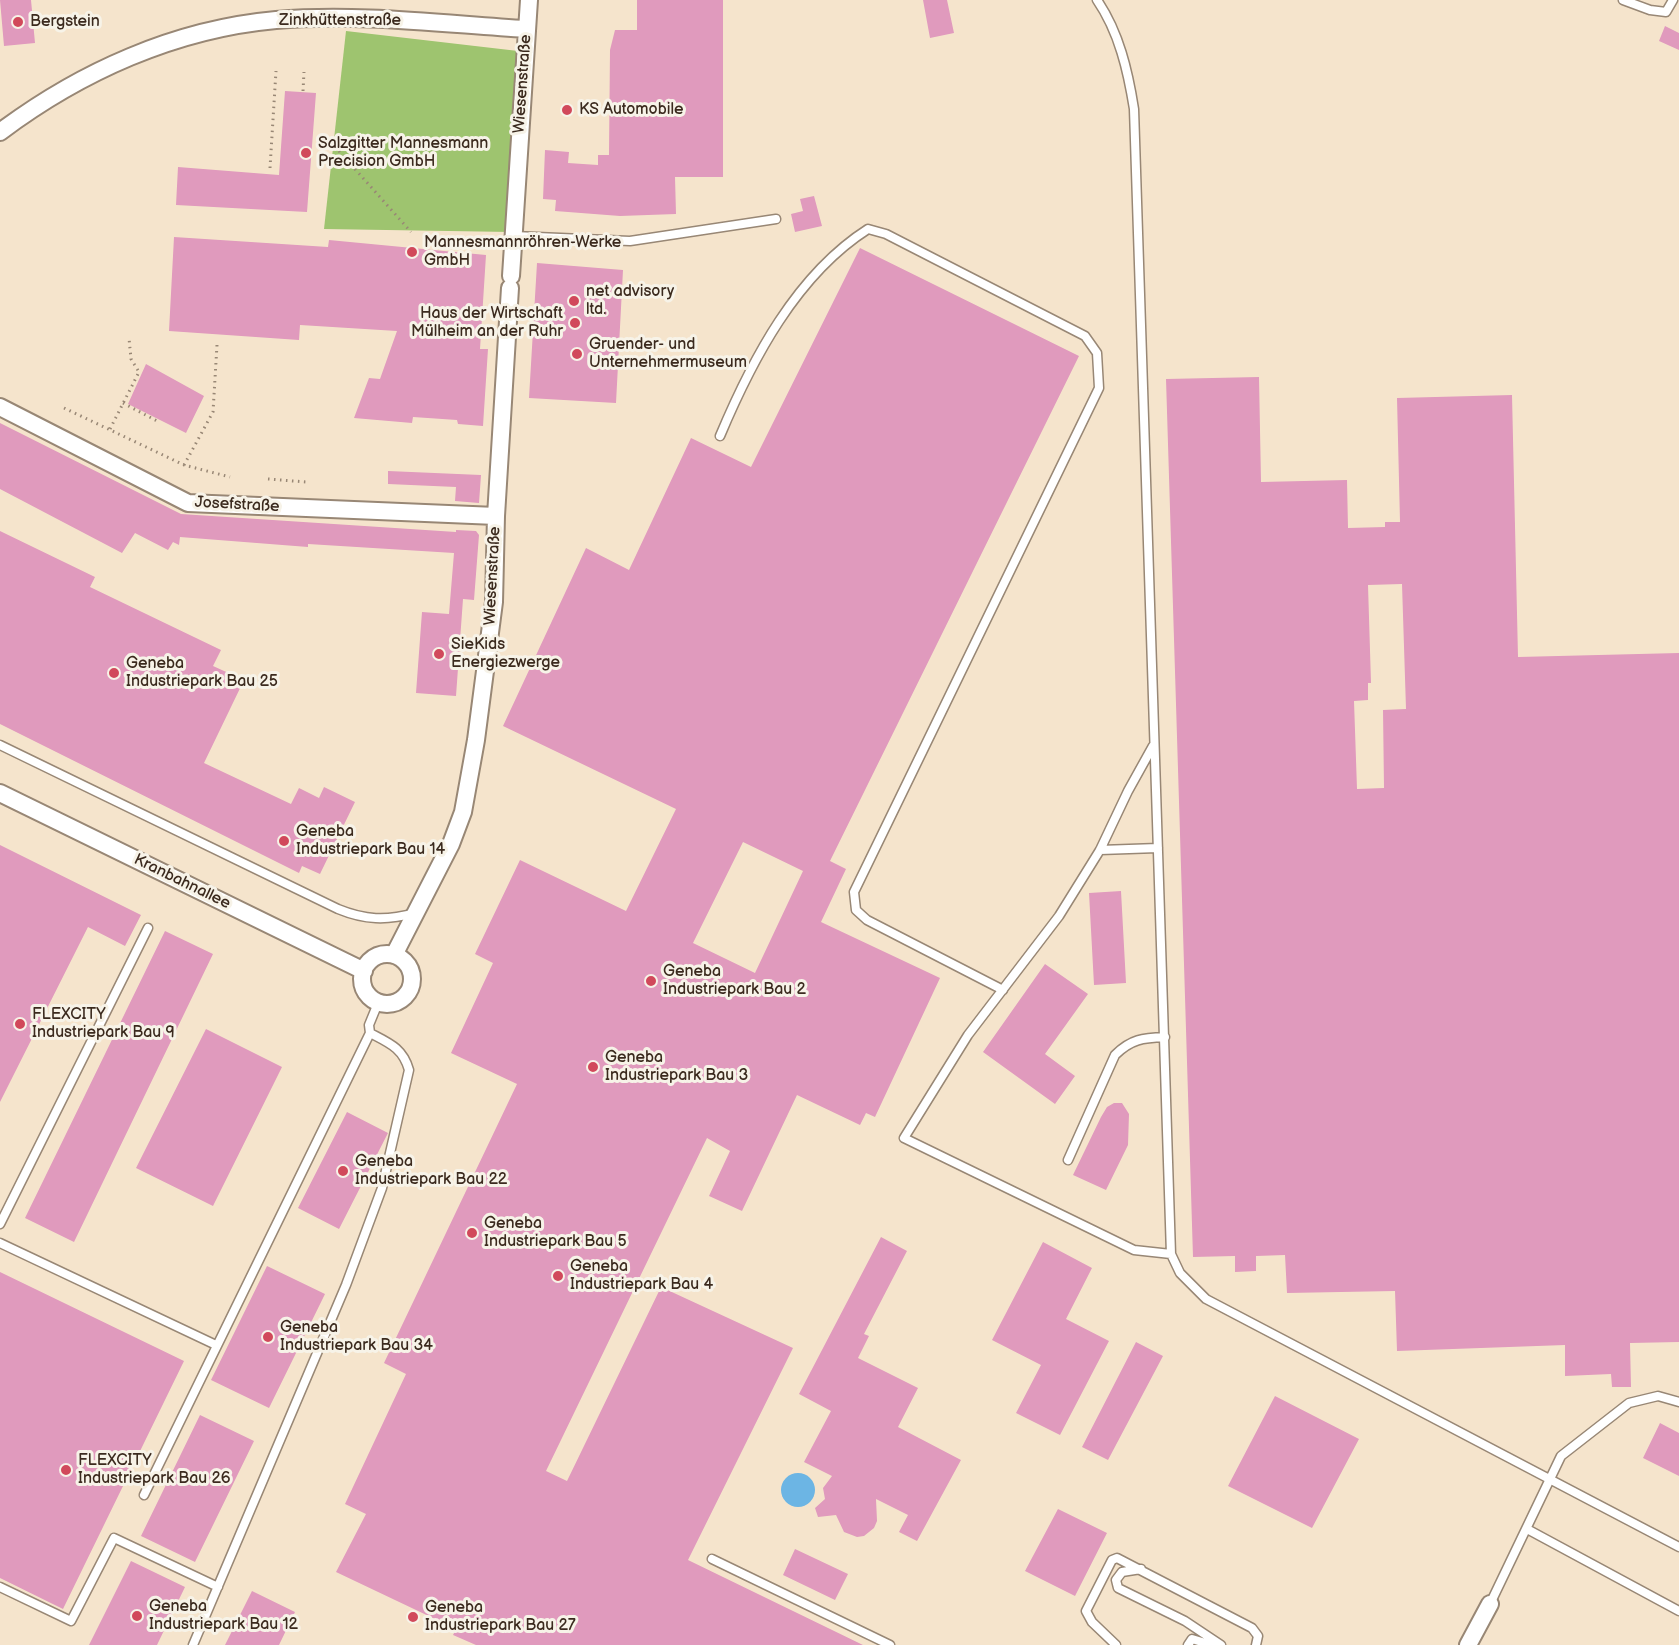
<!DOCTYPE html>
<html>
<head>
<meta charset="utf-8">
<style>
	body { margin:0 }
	canvas { display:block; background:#f5e4cc }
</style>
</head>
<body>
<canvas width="1679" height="1645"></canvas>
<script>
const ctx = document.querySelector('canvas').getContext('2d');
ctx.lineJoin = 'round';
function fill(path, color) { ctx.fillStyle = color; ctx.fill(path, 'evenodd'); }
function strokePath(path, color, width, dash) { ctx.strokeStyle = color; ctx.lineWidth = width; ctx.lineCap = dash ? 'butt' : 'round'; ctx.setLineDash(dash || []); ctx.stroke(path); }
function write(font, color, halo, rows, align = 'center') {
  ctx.font = font + ' "Balsamiq Sans",sans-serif'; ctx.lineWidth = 6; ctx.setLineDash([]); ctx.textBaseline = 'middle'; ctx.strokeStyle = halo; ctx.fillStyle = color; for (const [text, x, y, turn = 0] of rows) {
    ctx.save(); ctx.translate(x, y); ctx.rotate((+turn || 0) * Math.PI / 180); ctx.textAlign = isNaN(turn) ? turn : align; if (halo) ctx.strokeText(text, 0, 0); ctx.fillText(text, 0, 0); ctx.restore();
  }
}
fill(new Path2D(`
	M346,31l172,20 -7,181 -187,-3z`), '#9ec46f');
fill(new Path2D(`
	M781 1490a17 17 0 1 1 34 0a17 17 0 1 1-34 0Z`), '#6cb5e4');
fill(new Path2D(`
	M0,0h31l4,43 -31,3z
	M637,0h86v177h-48l1,37 -56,2 -65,-5 1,-11 -13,-1 2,-49 24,2 -1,11 30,2v-10h11l1,-105 5,-20h22z
	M923,0h24l7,33 -24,5z
	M1665,26l14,7v17l-20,-9z
	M285,91l31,2 -9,119 -131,-7 2,-38 101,8z
	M814,196l8,30 -27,6 -4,-18 12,-3 -3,-12z
	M174,237l154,10 1,-7 157,15 -6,94h8l-5,77 -25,-2 -1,-4 -44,-3 -1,6 -58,-5 15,-40 11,1 17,-48 -97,-6 -1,15 -130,-9z
	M860,248l219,108 -249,505 16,8 -25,53 119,56 -65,139 -9,-4 -6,12 -63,-30 -55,116 -33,-15 21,-45 -23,-13 -161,333 21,10 94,-194 132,61 -105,212 175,85h-387l-23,-10 3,-6 -120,-57 30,-58 -21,-10 61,-130 -22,-11 133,-279 -66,-31 42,-90 -18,-9 45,-94 106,51 50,-102 -173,-83 83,-178 43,22 62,-132 60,29zM743,842l60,29 -48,102 -62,-30z
	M537,263l86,7 -7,133 -87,-5z
	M146,364l58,32 -18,37 -58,-29z
	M1259,377l2,105 86,-2 1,48 37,-1v-5h15l-3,-124 115,-3 6,262 161,-4v689l-49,1 1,44h-19l-1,-13 -46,2v-31l-168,6 -2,-60 -108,2 -2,-38 -29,1v15l-21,1v-16l-42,1 -27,-878zM1402,584l4,125 -23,1 1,78 -27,1 -3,-88 14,-1v-17h3l-3,-98z
	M0,423l181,91 275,18v-2l20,1 3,4 -5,65 -11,-1 -7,97 -40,-3 6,-81 27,2 5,-61 -146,-9v3l-128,-10 -1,8 -6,-3 -5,8 -33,-17 -13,20 -122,-64z
	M388,471l93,4 -2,28 -24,-2 1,-14 -68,-3z
	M0,531l95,46 -5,10 131,63 -8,16 31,14 -40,83 87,41 8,-16 20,10 5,-11 31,15 -35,72 -18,-8 -3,7 -299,-149z
	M0,845l141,70 -16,31 -37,-19 -88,175z
	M1121,891l5,92 -32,2 -5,-92z
	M165,931l48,23 -139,288 -49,-24z
	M1045,964l43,30 -43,60 30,22 -20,28 -72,-52z
	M206,1029l76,38 -69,139 -77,-38z
	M1114,1103h8l7,11 -1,31 -22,45 -33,-15 28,-58 6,-10z
	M347,1112l41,21 -49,96 -41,-21z
	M881,1237l26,14 -43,83 5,2 -11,22 60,30 -20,39 63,33 -44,81 -18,-9 9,-17 -32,-16 1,22 -3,7 -10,8 -7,1 -13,-5 -8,-17 -18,2 -3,-9 10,-9 -2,-11 9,-12 -28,-14 27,-51 -32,-17z
	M1043,1242l49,26 -26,51 43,22 -49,94 -44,-22 25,-48 -49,-25z
	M267,1266l58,28 -56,114 -58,-28z
	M0,1272l184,89 -121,248 -63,-31z
	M1136,1342l27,14 -55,104 -26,-13z
	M1275,1396l84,43 -47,89 -84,-42z
	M200,1415l54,26 -59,121 -54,-26z
	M1660,1423l19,10v43l-36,-18z
	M1058,1509l49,24 -32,63 -50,-25z
	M795,1549l53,25 -13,26 -52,-25z
	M131,1561l54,26 -28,58h-68z
	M252,1591l43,21 -16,33h-54z`), '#e09abd');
const service = new Path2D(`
	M1097,0c22,32 31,71 37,109l37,1145 9,19 26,26 473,248
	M1623,0l27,10 16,2 7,-12
	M514,236l116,5 146,-22
	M720,436c32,-76 76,-161 148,-207l18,5 199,102 12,17 2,35 -245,504 2,18 11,10 136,70
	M0,745l338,164c27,11 48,12 77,4
	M1153,746l-25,45 -28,59 -41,66 -91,119 -64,103 230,112 37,4
	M1100,850l58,-2
	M1068,1160l47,-105c16,-16 28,-17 50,-18
	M0,1224l148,-296
	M0,1243l216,102
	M144,1495l226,-462 -1,-8 9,-22
	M1527,1529l152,82
	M712,1559l178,86
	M1141,1569l-19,3 -6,8 2,8 67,33 36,24
	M0,1587l71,34 43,-83 104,49
	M1490,1604l71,-148 68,-53 29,-7 21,6
	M193,1645l153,-360 36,-97 27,-118c-6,-22 -20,-27 -39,-37
	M1116,1645l-24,-23 -6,-11 26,-51 5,-2 135,70 6,8 -2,9
	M1188,1645l4,-6 20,6`);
const minor = new Path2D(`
	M0,132c80,-60 175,-103 276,-112 82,-7 168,4 250,9
	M511,276l18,-276
	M0,407l188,96 308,13
	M0,793l364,178
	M362 979a25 25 0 1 1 50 0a25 25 0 1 1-50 0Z
	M394,955l57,-111 12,-32 13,-72 18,-138 2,-86 14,-228
	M1468,1645l22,-41`);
strokePath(service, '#988775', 11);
strokePath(minor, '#988775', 20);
strokePath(new Path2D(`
	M303,91l1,-19
	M331,142l80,90
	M270,168l6,-97
	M123,403l36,19
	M64,408l120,57 46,12
	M110,429l29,-57 -8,-13 -2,-21
	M184,465l29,-53 4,-67
	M268,479l38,3`), '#988775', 3, [1.5, 4.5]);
strokePath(service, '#fff', 8);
strokePath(minor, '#fff', 16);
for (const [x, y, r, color] of [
	[18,22,6,"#d1495b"],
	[567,110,6,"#d1495b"],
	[306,153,6,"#d1495b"],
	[412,252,6,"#d1495b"],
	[574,301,6,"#d1495b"],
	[575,323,6,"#d1495b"],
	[577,354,6,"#d1495b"],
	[439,654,6,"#d1495b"],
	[114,673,6,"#d1495b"],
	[284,841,6,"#d1495b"],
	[651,981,6,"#d1495b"],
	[20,1024,6,"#d1495b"],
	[593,1067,6,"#d1495b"],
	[343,1171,6,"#d1495b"],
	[472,1233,6,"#d1495b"],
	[558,1276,6,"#d1495b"],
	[268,1337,6,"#d1495b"],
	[66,1470,6,"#d1495b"],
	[137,1616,6,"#d1495b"],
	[413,1617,6,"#d1495b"]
]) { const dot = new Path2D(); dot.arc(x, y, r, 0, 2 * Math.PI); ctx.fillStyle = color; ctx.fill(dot); strokePath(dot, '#f7f3e8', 2); }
write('16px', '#3b2a1e', '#f7f3e8', [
	["Zinkhüttenstraße",340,21],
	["Wiesenstraße",523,84,-86],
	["Josefstraße",237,505,3],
	["Wiesenstraße",493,576,-87],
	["Kranbahnallee",182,882,26]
]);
write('16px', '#3b2a1e', '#f7f3e8', [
	["Bergstein",30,22],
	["KS Automobile",579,110],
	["Salzgitter Mannesmann",318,144],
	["Precision GmbH",318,162],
	["Mannesmannröhren-Werke",424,243],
	["GmbH",424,261],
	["net advisory",586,292],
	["ltd.",586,310],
	["Haus der Wirtschaft",563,314,"right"],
	["Mülheim an der Ruhr",563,332,"right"],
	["Gruender- und",589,345],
	["Unternehmermuseum",589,363],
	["SieKids",451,645],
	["Energiezwerge",451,663],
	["Geneba",126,664],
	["Industriepark Bau 25",126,682],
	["Geneba",296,832],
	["Industriepark Bau 14",296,850],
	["Geneba",663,972],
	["Industriepark Bau 2",663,990],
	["FLEXCITY",32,1015],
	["Industriepark Bau 9",32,1033],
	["Geneba",605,1058],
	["Industriepark Bau 3",605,1076],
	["Geneba",355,1162],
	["Industriepark Bau 22",355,1180],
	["Geneba",484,1224],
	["Industriepark Bau 5",484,1242],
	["Geneba",570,1267],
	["Industriepark Bau 4",570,1285],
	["Geneba",280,1328],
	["Industriepark Bau 34",280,1346],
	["FLEXCITY",78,1461],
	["Industriepark Bau 26",78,1479],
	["Geneba",149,1607],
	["Industriepark Bau 12",149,1625],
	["Geneba",425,1608],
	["Industriepark Bau 27",425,1626]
], 'left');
</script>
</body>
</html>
